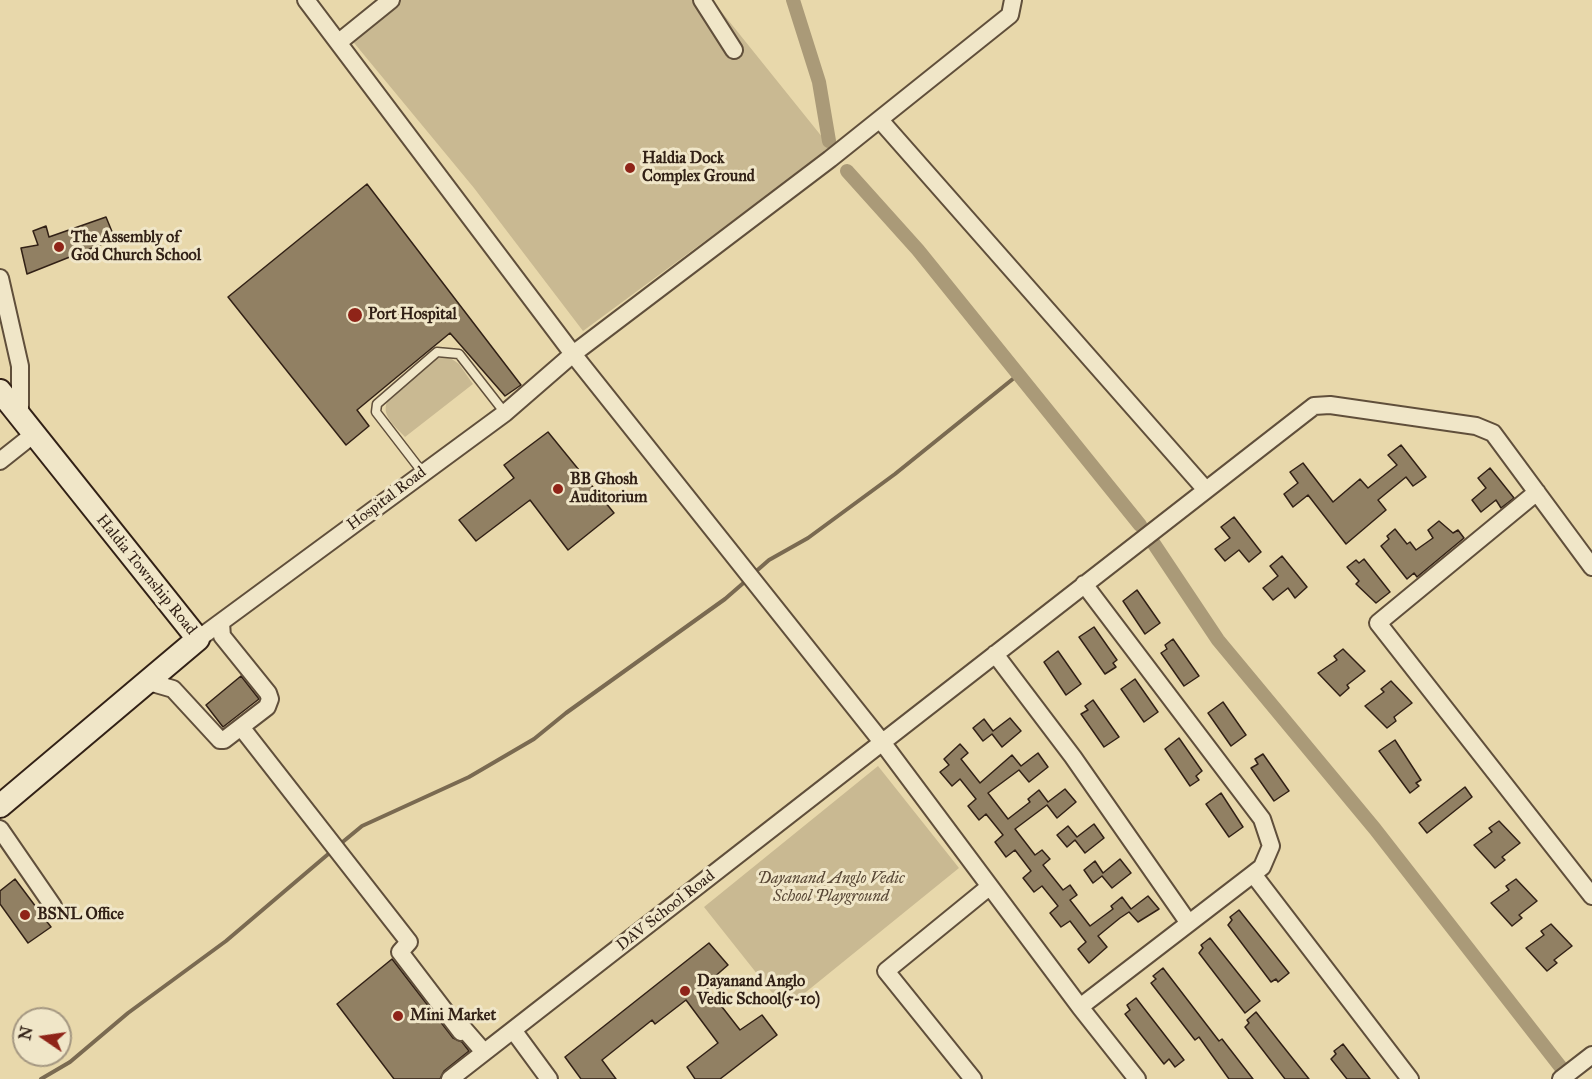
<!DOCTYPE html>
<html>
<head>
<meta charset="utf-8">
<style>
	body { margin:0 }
	#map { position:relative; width:1592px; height:1079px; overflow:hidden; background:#e8d8ab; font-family:"IM FELL Great Primer",serif }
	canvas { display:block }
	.north { position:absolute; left:12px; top:1007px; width:60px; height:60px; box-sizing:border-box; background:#f0e6c8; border:2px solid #a49781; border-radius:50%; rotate:283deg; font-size:16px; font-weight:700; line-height:24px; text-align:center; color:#322116 }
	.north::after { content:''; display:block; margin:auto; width:21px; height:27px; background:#8f2418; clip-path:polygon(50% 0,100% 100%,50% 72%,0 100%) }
</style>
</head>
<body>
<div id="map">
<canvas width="1592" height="1079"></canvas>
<div class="north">N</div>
</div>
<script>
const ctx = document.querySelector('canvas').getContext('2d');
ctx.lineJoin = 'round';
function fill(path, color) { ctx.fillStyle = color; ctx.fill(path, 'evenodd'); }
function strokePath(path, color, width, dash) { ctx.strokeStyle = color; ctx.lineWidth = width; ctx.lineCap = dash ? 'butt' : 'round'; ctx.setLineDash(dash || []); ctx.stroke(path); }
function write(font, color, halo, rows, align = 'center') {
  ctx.font = font + ' "IM FELL Great Primer",serif'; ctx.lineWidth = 6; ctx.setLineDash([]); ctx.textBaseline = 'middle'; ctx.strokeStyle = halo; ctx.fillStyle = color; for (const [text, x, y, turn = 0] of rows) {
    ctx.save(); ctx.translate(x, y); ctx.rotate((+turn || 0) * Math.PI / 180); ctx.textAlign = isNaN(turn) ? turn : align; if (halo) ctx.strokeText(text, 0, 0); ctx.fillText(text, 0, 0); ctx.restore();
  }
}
fill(new Path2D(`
	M399,0h313l119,148 -248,183 -109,-143 -124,-150z
	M449,357l10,7 14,20 -68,53c-9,-10 -24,-21 -18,-35l51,-44z
	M878,766l81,102 -174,141 -81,-102z`), '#c9b992');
strokePath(new Path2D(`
	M753,574l16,-14 39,-22 87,-64 124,-100
	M339,845l23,-19 107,-49 65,-38 32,-26 159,-114 23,-20
	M41,1079l29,-17 58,-49 98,-72 107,-91`), '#7a6a51', 4);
strokePath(new Path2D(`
	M793,0l26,82 10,59
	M847,171l71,79 222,275
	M1152,541l66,99 157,189 195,250`), '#aa9a78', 14);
const building = new Path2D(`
	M367,184l154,201 -16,11 -55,-63 -93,77 12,16 -23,19 -118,-148z
	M106,217l9,22 -88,35 -6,-26 17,-3 -5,-14 13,-5 3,11z
	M548,432l66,81 -46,37 -38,-50 -54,41 -17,-21 55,-42 -10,-13z
	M1401,445l25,32 -13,9 -7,-9 -28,23 8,10 -40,34 -38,-49 -15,12 -9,-13 14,-11 -8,-11 13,-9 30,39 27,-23 8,9 29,-23 -9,-10z
	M1490,468l24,30 -13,10 -5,-8 -15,12 -9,-12 14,-12 -8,-10z
	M1234,517l27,35 -12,10 -10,-12 -14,11 -10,-12 15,-11 -9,-11z
	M1439,521l14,12 5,-3 6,8 -47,39 -3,-4 -7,6 -26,-33 8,-7 -2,-3 8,-7 12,15 3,-2 6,8 17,-12 -5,-8z
	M1282,556l25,31 -12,11 -7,-10 -15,12 -10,-12 15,-12 -8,-10z
	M1364,559l26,33 -14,11 -20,-19 3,-3 -12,-14 9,-7 3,3z
	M1137,590l23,33 -15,11 -22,-33z
	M1094,627l23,33 -4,3 3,4 -11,7 -26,-37z
	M1173,639l26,37 -15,10 -23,-33 6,-4 -2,-4z
	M1343,649l22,22 -18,14 2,3 -9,8 -22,-23 19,-13 -3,-4z
	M1058,651l23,33 -15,11 -22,-33z
	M241,676l18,23 -36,28 -17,-22z
	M1135,679l23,33 -14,10 -23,-33z
	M1391,681l21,22 -18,14 2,4 -9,7 -22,-22 19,-14 -3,-3z
	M1093,700l26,37 -15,10 -23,-33 7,-4 -3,-4z
	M1223,702l23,33 -15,11 -23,-33z
	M1010,718l11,13 -19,16 -10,-13 -9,7 -10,-13 11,-9 9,12z
	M1179,738l23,33 -6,5 3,4 -9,6 -25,-37z
	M1395,740l26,40 -5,3 3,3 -9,7 -31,-42z
	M960,744l8,9 -7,6 19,24 32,-28 9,11 17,-13 10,14 -19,15 -10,-12 -31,23 20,26 22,-17 -2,-3 11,-9 9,12 17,-13 11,13 -19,16 -10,-13 -32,24 20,26 7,-5 8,9 -7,6 20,25 7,-5 7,10 -7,5 20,26 23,-17 -2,-3 11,-9 9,12 17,-13 11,13 -21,13 -9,-10 -9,6 -22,18 9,11 -18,16 -11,-14 8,-7 -16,-21 -9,6 -11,-14 8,-7 -16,-20 -8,6 -11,-14 8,-7 -16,-21 -9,7 -11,-15 8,-7 -17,-21 -7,6 -11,-14 8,-7 -16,-20 -8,7 -12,-14 9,-7 -5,-6z
	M1263,754l26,37 -15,10 -23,-33 7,-4 -3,-5z
	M1465,787l7,10 -45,36 -8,-10z
	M1221,793l22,34 -14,10 -23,-33z
	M1499,821l21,22 -18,14 3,3 -10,8 -21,-23 18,-13 -3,-4z
	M1094,824l10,14 -19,15 -10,-13 -8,7 -10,-12 11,-9 9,11z
	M1120,859l11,14 -19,15 -10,-12 -9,7 -9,-13 11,-9 8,12z
	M15,879l36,48 -23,16 -28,-39v-13z
	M1516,879l21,22 -18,14 3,3 -10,8 -21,-23 18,-13 -3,-4z
	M1239,910l50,63 -11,9 -2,-3 -5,3 -43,-57 4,-5 -2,-3z
	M1551,924l21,22 -18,14 3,3 -10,8 -21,-23 18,-13 -3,-4z
	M1210,938l50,63 -15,12 -46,-60 4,-5 -2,-3z
	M709,943l19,22 -23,20 35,45 22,-15 15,20 -57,44h-25l-8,-12 31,-24 -32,-43 -31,24 -3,-4 -50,40 14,19h-35l-16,-22z
	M392,959l61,79 9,4 7,9 -25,20 -4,8h-46l-57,-75z
	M1163,968l56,73 3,-2 31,40h-24l-30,-42 -4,3 -44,-57 5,-4 -3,-3z
	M1136,998l48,62 -9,7 -6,-8 -5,5 -39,-50 5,-4 -3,-5z
	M1256,1012l22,28 31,39h-24l-40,-52 4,-4 -2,-3z
	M1343,1044l10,13 17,22h-23l-16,-20 5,-5 -2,-3z`);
fill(building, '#918063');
strokePath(building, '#322116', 1.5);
const service = new Path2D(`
	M423,473l-47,-61 1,-8 60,-52 22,2 46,59`);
const minor = new Path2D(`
	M306,0l267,354 309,388 198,265
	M702,0l32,50
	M339,42l52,-42
	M880,120l326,370
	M0,278l20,88v51
	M0,461l34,-27
	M1537,492l-159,131 214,273
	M1084,584l178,235 9,27 -9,21 -9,7
	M198,639l307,-226 68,-59 257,-195 180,-144 3,-15
	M995,654l78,103 115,165
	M149,682l24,7 47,51h4l43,-33 3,-8 -2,-6 -46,-57 -1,-13
	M241,727l168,215 -9,10 61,80 3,-3 20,23
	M0,829l53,77
	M513,1030l36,49
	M450,1079l864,-673 16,-1 146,21 17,7 99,134
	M973,1079l-87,-108 103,-84
	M1137,1079l-57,-72 173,-133 157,205
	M1561,1079l31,-24`);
const secondary = new Path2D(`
	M0,391l198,248 -198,167`);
strokePath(service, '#604f3b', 11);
strokePath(minor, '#604f3b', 20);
strokePath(secondary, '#322116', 26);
strokePath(service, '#f0e6c8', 8);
strokePath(minor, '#f0e6c8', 16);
strokePath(secondary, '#f0e6c8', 22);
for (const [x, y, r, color] of [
	[630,168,6,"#8f2418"],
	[59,247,6,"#8f2418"],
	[355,315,8,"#8f2418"],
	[558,489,6,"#8f2418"],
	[25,915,6,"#8f2418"],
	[685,991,6,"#8f2418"],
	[398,1016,6,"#8f2418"]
]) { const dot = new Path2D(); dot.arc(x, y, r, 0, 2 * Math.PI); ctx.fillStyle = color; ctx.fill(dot); strokePath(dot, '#f0e6c8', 2); }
write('bold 16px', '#322116', '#f0e6c8', [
	["Haldia Dock",642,159],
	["Complex Ground",642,177],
	["The Assembly of",71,238],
	["God Church School",71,256],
	["Port Hospital",368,315],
	["BB Ghosh",570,480],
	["Auditorium",570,498],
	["BSNL Office",37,915],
	["Dayanand Anglo",697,982],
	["Vedic School(5-10)",697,1000],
	["Mini Market",410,1016]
], 'left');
write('16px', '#322116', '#f0e6c8', [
	["Hospital Road",387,499,-37],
	["Haldia Township Road",146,575,51],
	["DAV School Road",666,911,-38]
]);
write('italic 16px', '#584735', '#f0e6c8', [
	["Dayanand Anglo Vedic",831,879],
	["School Playground",831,897]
]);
</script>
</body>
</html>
